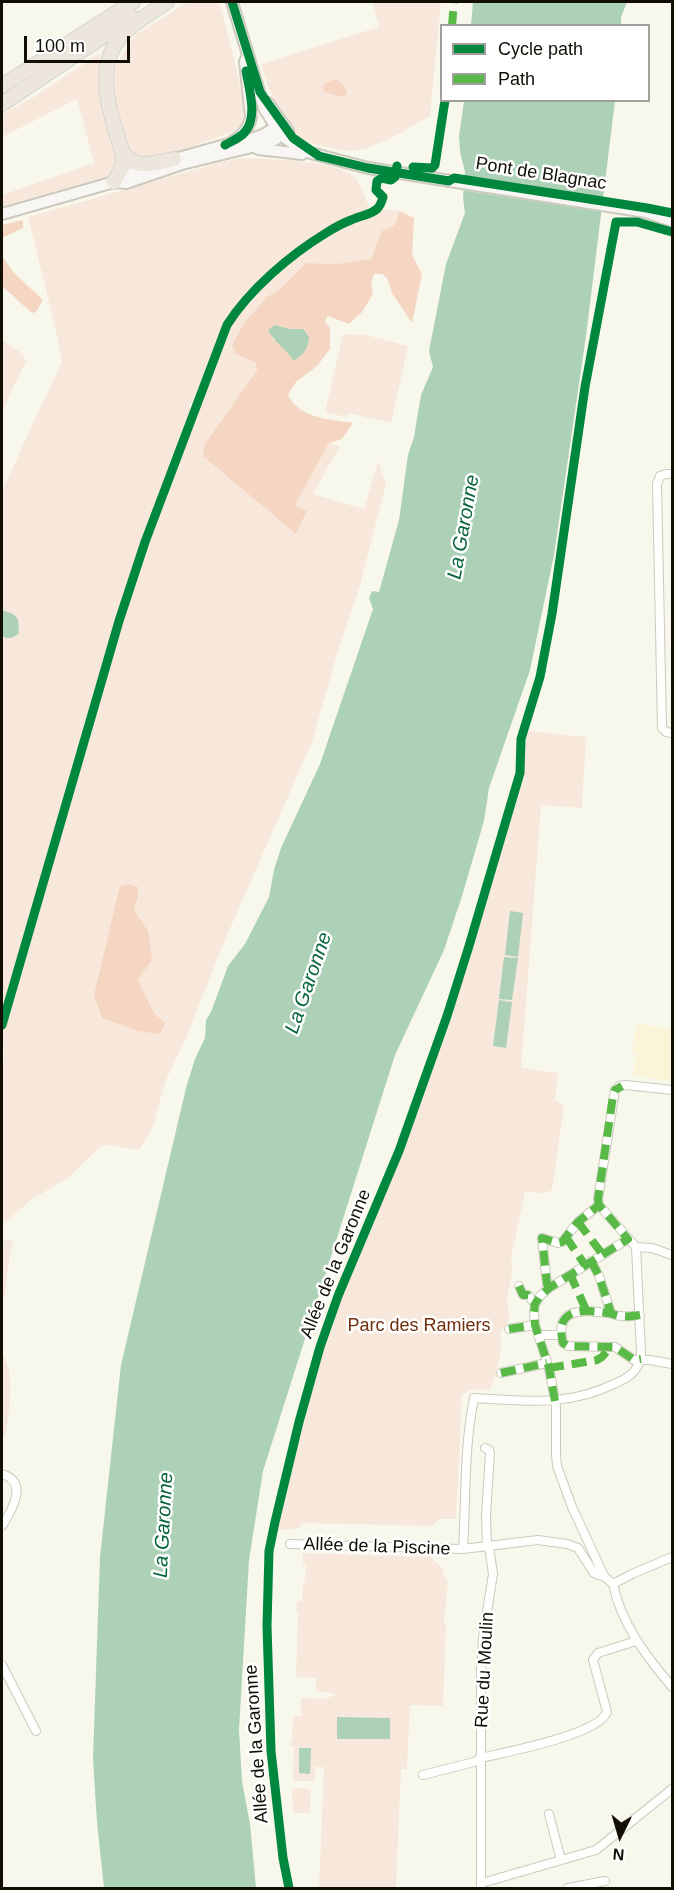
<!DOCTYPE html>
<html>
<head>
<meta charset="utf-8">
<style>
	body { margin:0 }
	#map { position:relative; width:674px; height:1890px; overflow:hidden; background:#f8f7eb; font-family:Helvetica,sans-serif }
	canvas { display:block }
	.frame { position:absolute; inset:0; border:3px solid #110f04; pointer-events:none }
	.legend { position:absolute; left:440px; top:24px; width:210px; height:78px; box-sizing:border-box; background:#fff; border:2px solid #a09f9b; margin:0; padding:8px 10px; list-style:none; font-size:18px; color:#110f04 }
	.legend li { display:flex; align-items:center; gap:12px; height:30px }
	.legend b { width:30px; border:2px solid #a09f9b }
	.north { position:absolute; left:590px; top:1806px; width:60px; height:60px; -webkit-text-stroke:4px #fff; paint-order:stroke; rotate:185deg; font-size:16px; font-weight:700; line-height:24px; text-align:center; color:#110f04 }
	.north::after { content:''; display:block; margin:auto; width:21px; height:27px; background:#110f04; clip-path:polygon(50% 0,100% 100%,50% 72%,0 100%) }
	.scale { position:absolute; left:24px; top:36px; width:106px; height:27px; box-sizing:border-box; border:3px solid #110f04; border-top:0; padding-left:8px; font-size:18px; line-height:21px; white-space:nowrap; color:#110f04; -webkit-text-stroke:4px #fff; paint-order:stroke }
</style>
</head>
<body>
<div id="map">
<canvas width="674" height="1890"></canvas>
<div class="frame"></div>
<ul class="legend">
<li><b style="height:8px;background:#00873e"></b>Cycle path</li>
<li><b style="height:8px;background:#58b947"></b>Path</li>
</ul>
<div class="north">N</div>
<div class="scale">100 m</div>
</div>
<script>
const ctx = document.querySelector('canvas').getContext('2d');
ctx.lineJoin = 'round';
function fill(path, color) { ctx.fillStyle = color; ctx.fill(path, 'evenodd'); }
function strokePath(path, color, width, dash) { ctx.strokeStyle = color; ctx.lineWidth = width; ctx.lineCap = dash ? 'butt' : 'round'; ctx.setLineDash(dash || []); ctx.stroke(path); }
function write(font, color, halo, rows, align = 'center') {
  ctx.font = font + ' Helvetica,sans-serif'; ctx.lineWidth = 5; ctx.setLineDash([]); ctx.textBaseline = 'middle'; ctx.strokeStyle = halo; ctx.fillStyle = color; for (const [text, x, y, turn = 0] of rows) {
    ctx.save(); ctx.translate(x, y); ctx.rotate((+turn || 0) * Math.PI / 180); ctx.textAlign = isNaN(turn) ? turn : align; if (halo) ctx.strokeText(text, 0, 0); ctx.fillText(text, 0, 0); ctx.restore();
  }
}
fill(new Path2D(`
	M636,1024l36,4v53l-39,-5 3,-22 -4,-1z`), '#faf5d8');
fill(new Path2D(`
	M188,2h31c5,20 32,107 22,123 -1,1 -6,5 -7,6l-59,22 -37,6 -12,-12 -13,-54v-12l3,-16 19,-30z
	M372,2h69l-11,114c-24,13 -49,31 -77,35 -9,1 -47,-8 -54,-13 -15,-10 -34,-57 -38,-74l118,-37z
	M100,53l-1,30 20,80 -3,8 -6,5 -108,31v-12l92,-32 -17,-64 -75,38v-23l32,-17z
	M242,158c25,1 96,2 114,20 2,2 12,25 13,29 -3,6 -41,22 -51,29 -31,21 -78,57 -94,91 -12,23 -19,49 -29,73l-6,4 2,8 -16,41 -6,9v5c-67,178 -109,365 -167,546v-522l60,-130 -5,-26 -29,-118 194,-55z
	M380,209l20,2 -6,15 -18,21 -5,13 -35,4 -30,-1 -26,26 -13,8 -31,57 20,9 1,7 -52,74 91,90 11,-22 -12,-7 34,-62 11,3 -27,48 51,15 14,-48 8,22 -26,103 -23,68 -25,88 -91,207 -34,87 -22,46 -12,44 -12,22 -4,2 -27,-5 -9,1 -34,33 -35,20 -24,21 -6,3v-144l2,-26 -2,-21 23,-75 39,-144 43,-146 33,-105 34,-91 43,-115 14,-32 43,-48 26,-21 39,-28 38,-15zM138,897l-4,13 4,68 16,35 11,10 -71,-27 21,-84z
	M343,334l23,1 42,11 -17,77 -43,-10 -2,4 -21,-5z
	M2,340l21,14 3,7 -24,50z
	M528,731l58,6 -4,71 -41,-3 -20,263 37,5 -3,27 9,6 -12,84 -6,3 -21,-1 -13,61 -1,14 2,1 -6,31 3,19 -10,15c4,19 -4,39 -10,57l-18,-1 -10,6 -6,124h-16l-8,7 -131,-3 -1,5 -26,3 19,-80 29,-106 81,-202 66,-197z
	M8,1239l5,3 -3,11 -5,43 -3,4v-58z
	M2,1352c14,26 7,54 4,82l-4,2z
	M303,1553l129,4 3,6 2,-1 8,10 -3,2 6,7 -4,43 2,1 -3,81 -33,-1 -3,64h-6l-5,119h-77l5,-121h-9v14h-22l1,-34 -4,-2v-3h2l1,-26h8v-18l24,1 13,-5 -22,-3v-13l-20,-1 2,-65h-2l1,-11h5l1,-19h3l-1,-3 1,-13 -3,-2z
	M292,1788l19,1 -1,24h-17z`), '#f8e8dc');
fill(new Path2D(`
	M335,79c7,3 11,7 12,15l-5,3 -18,-5v-8z
	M400,211l14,7 -2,37 10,19 -10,49 -20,-30 -5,-15 -5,-4h-8l-3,9 2,11 -11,18 -13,12 -21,-8 -3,5 5,7v21l-13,17 -21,16 -8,13c12,24 41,24 65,28l-11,16 -13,4 -34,62 12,6 -11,23 -93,-78 2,-12 52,-74 -1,-7 -20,-9 -4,-9 13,-23 22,-25 13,-8 26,-26 30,1 35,-5 11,-28 12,-5zM275,325l15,4h13l-16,21 -15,-12z
	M23,220v8l-21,10v-13z
	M2,256l12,17 29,27 -7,12 -4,1 -30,-27z
	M128,884l10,3v10l-4,13 14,21 4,29 -14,19 16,34 11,10 -5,11 -22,-3 -36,-13 -8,-23 26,-109z`), '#f5d6c3');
fill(new Path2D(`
	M473,2h154l-6,15v8h-150z
	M464,101h151l-29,235 -32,219 -24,115 -41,118 -5,33 -22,75 -18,54 -49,105 -132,416 -14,89 -10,170 3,51 8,43 6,64h-152l-7,-66 -4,-63 7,-202 21,-192 65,-277 9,-29 10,-21 1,-18 5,-8 17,-46 17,-22 24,-47 5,-27 7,-22 39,-84 53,-155 -4,-11 3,-7 7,1 20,-72 9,-65 6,-18 7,-42 12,-28 -4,-16 17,-87 19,-51 -2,-16 2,-25 -5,-20 -1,-16z
	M275,325l15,4h13l6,8c-1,12 -5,17 -15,24 -8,-12 -20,-19 -26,-31z
	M2,610l11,4 5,5 1,14c-5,5 -11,7 -17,3z
	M510,911l13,2 -5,44 -13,-2z
	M504,957l14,1 -6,42 -13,-1z
	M499,1000l13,2 -6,46 -13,-2z
	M337,1717l53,1v21h-53z
	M299,1748h12l-1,26 -11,-1z`), '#acd1b6');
fill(new Path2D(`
	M461,177l145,23 -2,12 -143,-22z`), '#f8f7eb');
const street = new Path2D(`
	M672,474h-6l-6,2 -3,8 5,244 4,4 6,1
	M599,1205l-1,-6 17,-109 4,-4 7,-1 46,5
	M636,1247l16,1 20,7
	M591,1261l8,15 12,37
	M519,1286l4,9h5l7,9
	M549,1288l-2,-4 -5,-46 16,5 4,-1 16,-20 21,-17
	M640,1315c-6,1 -13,2 -19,1 -5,0 -9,-3 -14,-3 -25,-4 -53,-5 -44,30l5,3 47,1 19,13h16l22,4
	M509,1329l26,-4
	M538,1335h23
	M501,1373l46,-10
	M485,1448l4,2 1,3 -4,62 1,32
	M2,1474c27,8 10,36 0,52
	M290,1544l173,5 75,-9 29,4 11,4 16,25 4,2 6,1 9,8
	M463,1549c3,-50 1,-102 11,-151 52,3 94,9 142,-15 14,-6 24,-13 25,-30l-5,-106 -37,-42
	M604,1576l-32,-69 -15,-41 -1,-12v-49l-7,-37 -14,-43 -1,-13 1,-8 5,-8 9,-8 79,-49
	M613,1584c8,40 34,73 59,103
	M613,1584l19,-10 40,-17
	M2,1665l34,66
	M423,1775l51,-13 7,-4c25,-6 117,-23 126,-46l-14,-52 5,-7 38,-12
	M549,1814l12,46
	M482,1883l114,-33 76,-61
	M481,1888v-217l2,-34 10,-63 -4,-27
	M568,1888l37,-7`);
const secondary = new Path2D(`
	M232,2l32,106 17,27 22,16 65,17 278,44 26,9
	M268,103l20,28
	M233,141c10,-6 15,-12 18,-23l-6,-56 2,-5
	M258,149l44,5
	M168,161l57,-16 17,-3 21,-7 13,-8h5
	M114,182l12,1 56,-19 86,-21 8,-4 8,-11
	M2,214l112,-32 9,-6 30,-10`);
const highway = new Path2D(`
	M167,2c-14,9 -30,19 -42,30 -34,34 -14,81 -3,120 14,19 32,11 52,7
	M2,86l131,-84
	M2,104l130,-87
	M114,182l9,-17 -1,-13`);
strokePath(street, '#cccabe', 10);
strokePath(secondary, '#cccabe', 14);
strokePath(highway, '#d6d5cf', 16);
strokePath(street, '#fefefc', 8);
strokePath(secondary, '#f8f6f3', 10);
strokePath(highway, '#ece6dd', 14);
strokePath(new Path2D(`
	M452,26l2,-24
	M599,1205l-1,-6 15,-103 2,-6 7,-4
	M578,1222l25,33
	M566,1237l19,28
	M591,1261l8,15 12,37
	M570,1274l17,38
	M519,1286l4,9h5l7,9
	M549,1288l-2,-4 -5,-46 16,5 4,-1 16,-20 21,-17
	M640,1315c-6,1 -13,2 -19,1 -5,0 -9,-3 -14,-3 -25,-4 -53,-5 -44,30l5,3 47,1 19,13 7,-1
	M509,1329l26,-4
	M549,1368l48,-8 5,-3 9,-11
	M501,1373l46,-10
	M555,1401l-6,-33 -14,-43 -1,-13 1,-8 5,-8 9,-8 79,-49 -29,-34`), '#58b947', 8, [15, 8]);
strokePath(new Path2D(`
	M232,2l28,90 33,46 26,18 49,12 81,13 5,-3 193,30 25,5
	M225,145c7,-4 15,-7 20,-13 13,-15 4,-43 1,-61
	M413,167l19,1 3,-3 10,-65
	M2,1025l117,-404 26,-79 82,-217c23,-36 63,-70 99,-92 8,-5 17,-10 25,-13 8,-4 19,-5 26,-11 4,-4 5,-8 6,-12l-7,-7 1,-9 5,-3 9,2 4,-3 2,-11
	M289,1888l-6,-30 -12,-107 -4,-125 2,-75 6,-29 24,-100 21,-75 18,-51 61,-145 48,-135 22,-70 51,-173 1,-34 19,-62 12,-63 33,-227 31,-165h21l35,10`), '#00873e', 9);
write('18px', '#110f04', '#fff', [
	["Pont de Blagnac",541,174,9],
	["Allée de la Garonne",336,1264,-68],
	["Allée de la Piscine",377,1547,2],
	["Rue du Moulin",485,1670,-87],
	["Allée de la Garonne",257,1744,-94]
]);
write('18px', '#702e0c', '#fff', [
	["Parc des Ramiers",419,1326]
]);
write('italic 20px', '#08663d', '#fff', [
	["La Garonne",464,527,-80],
	["La Garonne",309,983,-71],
	["La Garonne",164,1525,-87]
]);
</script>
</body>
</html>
